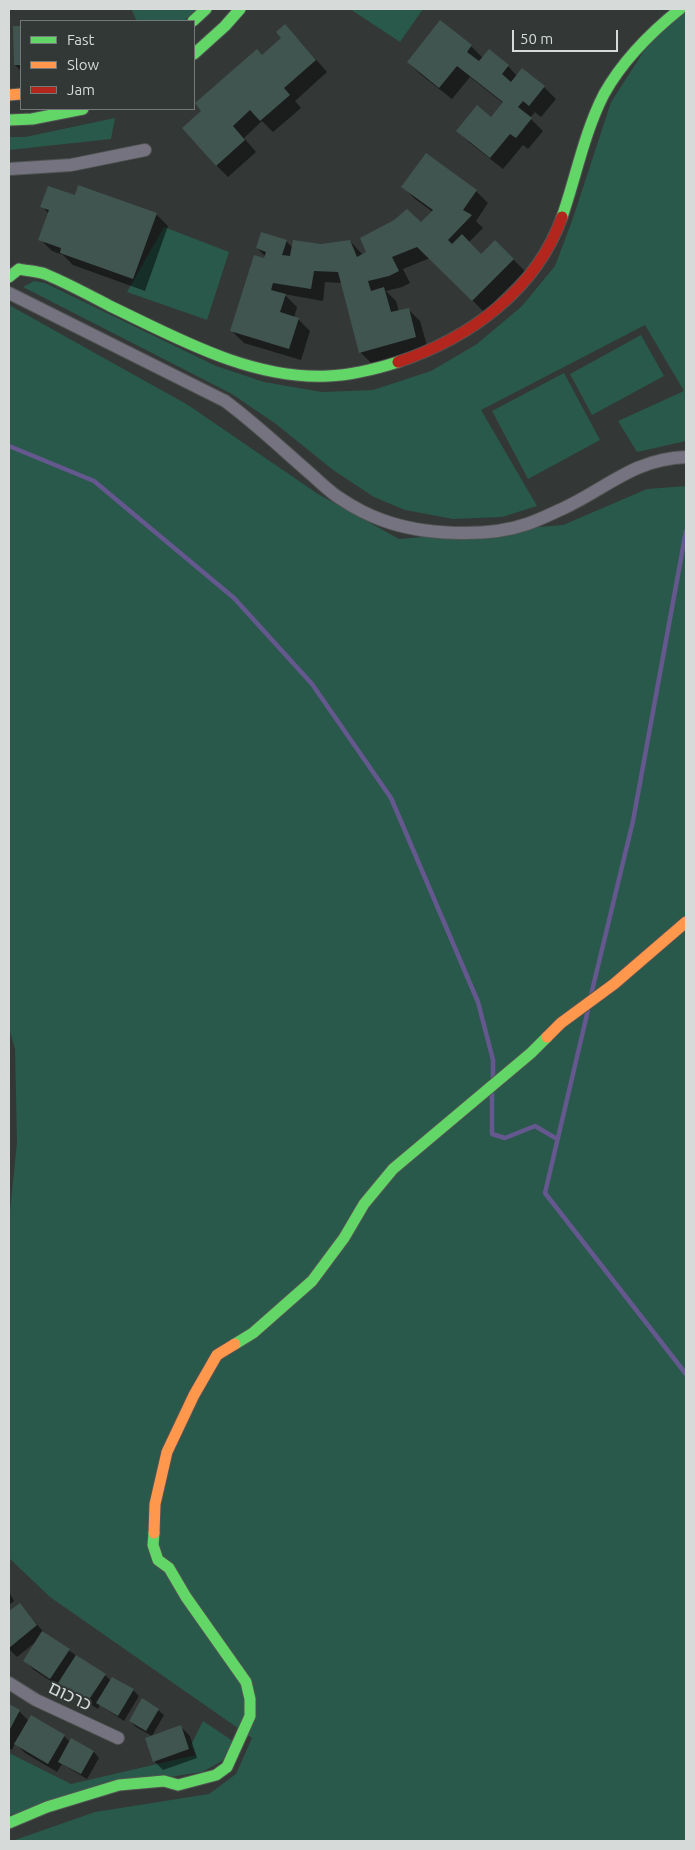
<!DOCTYPE html>
<html>
<head>
<meta charset="utf-8">
<style>
	body { margin:0 }
	#map { position:relative; width:695px; height:1850px; overflow:hidden; background:#333735; font-family:Ubuntu,sans-serif }
	canvas { display:block }
	.frame { position:absolute; inset:0; border:10px solid #d6dad9; pointer-events:none }
	.legend { position:absolute; left:20px; top:20px; width:175px; height:90px; box-sizing:border-box; background:#323836; border:1px solid #747977; margin:0; padding:6px 9px; list-style:none; font-size:15px; color:#d6dad9 }
	.legend li { display:flex; align-items:center; gap:10px; height:25px }
	.legend b { width:25px; border:1px solid #747977 }
	.scale { position:absolute; left:512px; top:30px; width:106px; height:22px; box-sizing:border-box; border:2px solid #d6dad9; border-top:0; padding-left:6px; font-size:15px; line-height:18px; white-space:nowrap; color:#d6dad9; -webkit-text-stroke:4px #323836; paint-order:stroke }
</style>
</head>
<body>
<div id="map">
<canvas width="695" height="1850"></canvas>
<div class="frame"></div>
<ul class="legend">
<li><b style="height:6px;background:#63d668"></b>Fast</li>
<li><b style="height:6px;background:#ff974d"></b>Slow</li>
<li><b style="height:6px;background:#b3261e"></b>Jam</li>
</ul>
<div class="scale">50 m</div>
</div>
<script>
const ctx = document.querySelector('canvas').getContext('2d');
ctx.lineJoin = 'round';
function fill(path, color) { ctx.fillStyle = color; ctx.fill(path, 'evenodd'); }
function strokePath(path, color, width, dash) { ctx.strokeStyle = color; ctx.lineWidth = width; ctx.lineCap = dash ? 'butt' : 'round'; ctx.setLineDash(dash || []); ctx.stroke(path); }
function write(font, color, halo, rows, align = 'center') {
  ctx.font = font + ' Ubuntu,"Noto Sans Hebrew",sans-serif'; ctx.lineWidth = 4; ctx.setLineDash([]); ctx.textBaseline = 'middle'; ctx.strokeStyle = halo; ctx.fillStyle = color; for (const [text, x, y, turn = 0] of rows) {
    ctx.save(); ctx.translate(x, y); ctx.rotate((+turn || 0) * Math.PI / 180); ctx.textAlign = isNaN(turn) ? turn : align; if (halo) ctx.strokeText(text, 0, 0); ctx.fillText(text, 0, 0); ctx.restore();
  }
}
fill(new Path2D(`
	M131,9h66l-13,12h-47z
	M350,9h73l-23,33z
	M686,10v431l-49,11 -19,-31 66,-30 -39,-66 -164,85 56,96 -35,11 -49,2 -48,-9 -31,-13 -41,-27 -57,-46 -44,-30 -209,-107 11,-6 11,2 171,83 48,16 58,10 51,-2 58,-19 46,-27 45,-38 33,-40 18,-48 38,-116 40,-62z
	M115,118l-4,21 -102,11v-13h16z
	M164,227l65,25 -22,68 -80,-28z
	M9,305l179,100 130,89 81,45 164,-14 84,-36 39,-3v1355h-674l83,-29 114,-18 27,-20 16,-36 -202,-141 -41,-39v-337l8,-79 -2,-93 -6,-21z
	M641,335l23,41 -72,39 -22,-41z
	M564,373l36,67 -72,39 -36,-68z
	M203,1721l30,20 -11,20 -20,11 -26,4 -167,39v-62l62,31 125,-29 -5,-10z`), '#29594b');
fill(new Path2D(`
	M440,21l31,25 12,12 25,8 9,10 27,11 12,12 -15,18 -6,-5 -5,6 13,13 -15,18 -5,-4 -20,24 -33,-26 -12,-12 33,-13 12,-15 -33,-26 -18,22 -32,-25 -12,-12z
	M14,27h7v44l-6,-6z
	M297,38l30,34 -32,29 6,7 -28,24 -11,-11 -18,17 12,14 -28,25 -12,-12 46,-109z
	M426,155l50,36 12,12 -12,18 7,7 -15,15 13,13 14,-14 30,29 -41,41 -54,-54 -27,11 7,14 -8,4 -16,4 10,10 3,11 9,-3 12,12 8,28 -56,15 -12,-12 -18,-69 -17,-1 -2,19 -39,-7 13,13 -3,11 4,1 12,12 -9,29 -57,-17 -12,-12 34,-74 -9,-9 29,-7 7,7 57,-7 13,14 59,-31 11,-12 -18,-13 -12,-12z
	M76,197l80,17 12,12 -23,65 -72,-26 -10,-10 -11,-4 -12,-12 9,-25 -7,-8z
	M9,1592l5,9 -5,4z
	M20,1604l26,31 59,40 6,6 22,9 6,6 -15,25 -24,-16 -2,4 -29,-18 -8,-7 -1,3 -26,-17 -9,-9 12,-20 -20,16 -8,-8v-36z
	M9,1705l10,6 10,10 35,15 6,6 24,10 5,6 -12,21 -25,-15 -5,8 -32,-19 -10,-10 -3,7 -3,-2z
	M158,1710l6,5 -12,21 -16,-9 -6,-6z
	M181,1727l9,9 7,22 -34,12 -9,-9z`), '#0007');
strokePath(new Path2D(`
	M9,446l85,35 140,117 78,86 79,114 87,204 15,58v20
	M591,995l42,-174 53,-290
	M588,1010l-43,183 141,181
	M492,1093v41l13,4 30,-12 22,13`), '#64588e', 4.5);
fill(new Path2D(`
	M440,20l32,25 -5,7 12,9 10,-12 20,16 -7,9 9,8 11,-14 23,18 -16,20 -6,-5 -5,6 14,11 -16,20 -6,-4 -20,24 -34,-27 21,-26 14,12 12,-15 -46,-36 -18,22 -32,-26z
	M285,24l31,36 -32,28 6,7 -30,26 -10,-11 -17,16 12,14 -29,26 -34,-38 19,-17 -6,-8 62,-54 5,6 19,-17 -5,-6z
	M13,26h8v39h-7z
	M426,153l51,37 -14,20 9,5 -24,25 4,4 10,-10 19,20 14,-14 19,19 -42,42 -55,-54 -25,10 7,14 -10,5 -21,5 3,10 13,-4 7,25 18,-4 7,29 -57,16 -21,-81 -24,-1 -3,18 -38,-6 -2,7 15,4 -6,18 19,6 -10,31 -59,-18 24,-76 10,3 2,-6 -10,-4 5,-16 26,8 -5,15 8,1 3,-16 28,4 29,-4 7,17 9,-5 -6,-14 34,-18 13,-11 14,13 12,-12 -32,-23z
	M78,185l79,28 -24,66 -73,-26 1,-5 -23,-8 11,-30 -9,-3 8,-21 27,9z
	M20,1603l17,22 -28,23v-37z
	M42,1631l28,18 -20,30 -27,-18z
	M76,1655l30,19 -18,27 -30,-18z
	M112,1677l22,12 -16,27 -22,-13z
	M142,1698l17,11 -13,22 -17,-10z
	M9,1704l11,6 -11,21z
	M31,1715l34,20 -17,29 -34,-20z
	M181,1725l8,24 -36,13 -8,-24z
	M71,1738l23,13 -13,23 -23,-12z`), '#415550');
const street = new Path2D(`
	M9,169l62,-4 74,-15
	M9,293l216,108c31,23 58,49 87,74 9,8 19,18 29,24 12,8 27,16 41,21 40,15 105,18 145,4 12,-4 24,-10 35,-15 44,-20 71,-50 124,-52
	M9,1683l27,17 82,38`);
const fast = new Path2D(`
	M193,21l13,-12
	M194,54l31,-28 15,-17
	M9,120l23,-1 51,-10
	M562,217c14,-40 22,-84 42,-123 19,-34 46,-61 76,-85
	M9,277l10,-8c8,2 18,2 26,5 22,9 44,21 65,32 67,32 141,74 218,70 24,-1 48,-7 70,-14
	M235,1344l18,-11 59,-52 32,-43 20,-34 29,-35 138,-116 16,-16
	M9,1823l38,-16 72,-22 45,-4 14,4 38,-10 11,-8 23,-51v-17l-4,-17 -60,-85 -17,-29 -11,-8 -5,-15 1,-12`);
const slow = new Path2D(`
	M9,95l12,-1
	M547,1037l14,-14 53,-39 72,-62
	M154,1533l1,-29 12,-52 27,-57 23,-40 18,-11`);
const jam = new Path2D(`
	M398,362c72,-24 138,-72 164,-145`);
strokePath(street, '#515453', 14);
strokePath(fast, '#515453', 13);
strokePath(slow, '#515453', 13);
strokePath(jam, '#515453', 13);
strokePath(street, '#74737f', 12);
strokePath(fast, '#63d668', 11);
strokePath(slow, '#ff974d', 11);
strokePath(jam, '#b3261e', 11);
write('18px', '#d6dad9', '#323836', [
	["כרכום",70,1696,25]
]);
</script>
</body>
</html>
